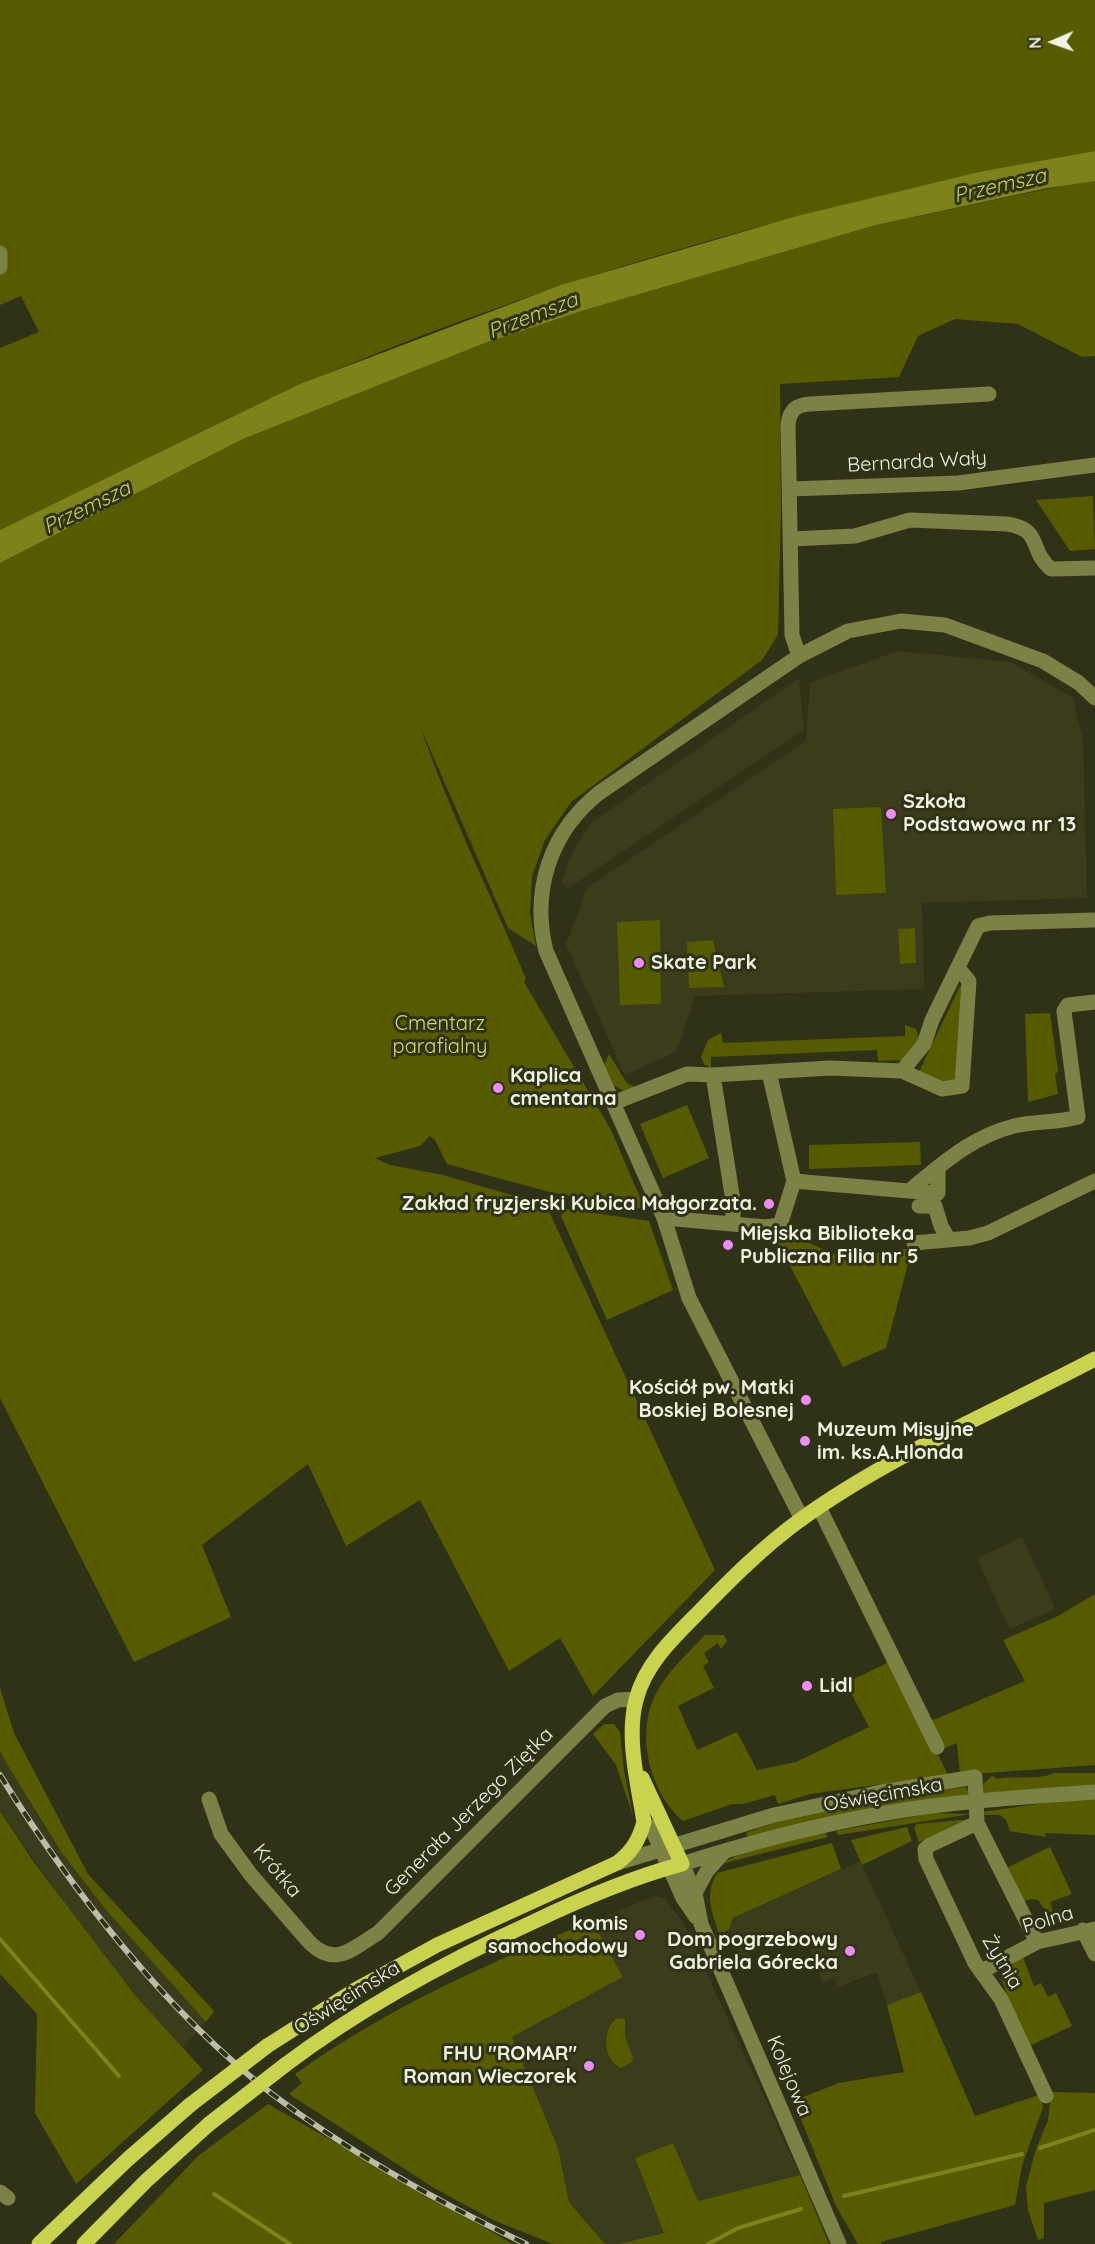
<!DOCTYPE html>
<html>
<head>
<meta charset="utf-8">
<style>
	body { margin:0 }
	#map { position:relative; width:1095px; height:2244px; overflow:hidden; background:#303218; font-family:Quicksand,sans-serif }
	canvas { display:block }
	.north { position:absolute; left:1023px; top:12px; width:60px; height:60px; -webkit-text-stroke:4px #303218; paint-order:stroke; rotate:268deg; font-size:16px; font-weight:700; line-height:24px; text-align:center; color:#eff1e1 }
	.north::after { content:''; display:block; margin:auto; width:21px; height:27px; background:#eff1e1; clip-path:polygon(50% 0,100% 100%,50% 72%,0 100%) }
</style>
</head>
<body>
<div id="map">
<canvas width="1095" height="2244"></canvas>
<div class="north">N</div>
</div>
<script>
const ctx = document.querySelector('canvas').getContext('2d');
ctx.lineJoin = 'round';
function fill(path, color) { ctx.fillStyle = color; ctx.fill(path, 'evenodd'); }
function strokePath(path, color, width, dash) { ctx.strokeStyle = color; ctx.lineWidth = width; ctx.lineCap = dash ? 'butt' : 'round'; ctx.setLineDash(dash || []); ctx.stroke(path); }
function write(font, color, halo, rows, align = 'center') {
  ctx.font = font + ' Quicksand,sans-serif'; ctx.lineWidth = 6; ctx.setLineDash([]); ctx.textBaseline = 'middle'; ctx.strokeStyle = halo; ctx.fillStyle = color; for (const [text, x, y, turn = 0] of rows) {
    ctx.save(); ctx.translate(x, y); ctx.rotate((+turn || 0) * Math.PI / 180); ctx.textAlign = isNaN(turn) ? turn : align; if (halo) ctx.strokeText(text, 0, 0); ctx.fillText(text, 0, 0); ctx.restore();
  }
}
fill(new Path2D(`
	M898,651l113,11 62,36 10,43 4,157 -165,5 2,86 -229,7 -19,56 -51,23 -59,-131 22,-57 218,-146 4,-59z
	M799,678l5,52 -237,159 -6,-7 14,-34 16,-25z
	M1022,1537l33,72 -45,20 -33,-71z
	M0,1751l62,102 44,57 100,112 -23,25 -49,-53 -49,-62 -85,-121z
	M860,1861l61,131 -34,13 -10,-33 -39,15 -4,-9 -11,5 -20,-53 -63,28 -11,-28 4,-12z
	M655,1896l10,3 19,25 116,251 -102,26 -25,-58 -38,15 29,75 -45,11h-14l-36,-42 -11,-54 -46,-111 111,-60 -31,-56z`), '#3a3c1b');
fill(new Path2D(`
	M0,0h1095v151c-259,48 -514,117 -757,218 -54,22 -106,49 -159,75 -59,29 -119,57 -179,86v-182l39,-16 -18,-36 -21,9z
	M1095,179v177l-13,1 -64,-33 -63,-5 -37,17 -19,41 -119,7 1,126 -3,125 -16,25 -191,142 -26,38 -13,36 -2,38 6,32 -28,-18 -88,-202c30,87 71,169 106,253l-2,3 87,148 34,79 -96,-17 -102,-28 -12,-24 -5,-4 -10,10 -45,12 15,7 53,10 103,30 169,365 -122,126 -33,-58 -51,33 -89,-171 -74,46 -38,-82 -106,81 29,72 -97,45 -134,-264v-835l243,-124 242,-96 100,-33 291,-85z
	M1093,496l2,53 -25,2 -34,-51z
	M881,807l5,86 -50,2 -3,-86z
	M660,920l1,84 -41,1 -3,-83z
	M915,928l1,35 -16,1 -2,-35z
	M713,940l11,47 -35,1 -2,-46z
	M960,986l4,2 -6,87 -4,7 -6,2 -30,-10z
	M1050,1013l8,58 -3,4 3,19 -30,8 -3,-88z
	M905,1025l11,4 3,10 -17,21 -24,1 -1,-11 -166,7v11l-7,-4 -3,-7 7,-17 13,-7 2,10 182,-7z
	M609,1054l17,28 8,5 -10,4 -11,-6 -9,-20z
	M687,1105l22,53 -46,20 -23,-54z
	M920,1142l1,23 -112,4v-24z
	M566,1209l83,12 24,69 -66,30 -46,-104z
	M780,1230l63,28 69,-10 -26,100 -43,19 -69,-132z
	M1095,1594v171l-135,10 -3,-32 -12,5 -14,-27 94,-40 -22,-41 55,-24z
	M705,1635h19l3,6 -6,8 -3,-6 -14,10 5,9 -6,4 11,22 -36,18 19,44 40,-18 20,38 39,-8 73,-35 -23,-44 45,-22 57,114 -138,19 -32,10 -3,-9 -32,9h-11l-49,17c-35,-30 -49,-92 -24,-133 12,-20 30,-36 46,-53z
	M0,1688l14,45 74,141 126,137 -8,11 -100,-112 -44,-57 -52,-84 -10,-18z
	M604,1724h10l6,8 4,39 9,45 -17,-51 -23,-31z
	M1054,1773h41v14l-112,6v-9l9,-8 4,1 -1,2c19,-4 42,2 59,-6z
	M966,1787l3,7 -116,18 -105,25 -2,-4c69,-27 146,-37 220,-46z
	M1086,1797h9v38l-50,-2 1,4 -36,-6 -4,-11 -6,-5h-15l-3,-3z
	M0,1811l33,50 101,133 69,76 -127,114 -41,-71 2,-99 -37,-40z
	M933,1813l38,1 -133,21 -2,-4z
	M971,1819l-25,14 -27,9 -5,-14 3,-4z
	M907,1827l5,14 -50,24 -11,-25z
	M825,1832l3,5 -107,27 22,-12z
	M832,1843l9,26 -108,49 -4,12 -10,4c-7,-23 -15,-39 -2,-61z
	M1050,1847l22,47 -22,8 3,9 -6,2 -9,-13 -6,-1 -12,3 -16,-33z
	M592,1921l31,56 -111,60 46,111 11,54 36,42h-52l-60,-24 -59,-32 -145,-94 13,-11 -7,-9c94,-67 191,-110 297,-153z
	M1022,1955l12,31 7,-3 7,14 8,-4 16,33 -43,20 -28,-67v-12z
	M921,1992l54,124 64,-21 4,12 -21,59 -7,39 -134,37v2h-23l-22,-38 -40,-99 2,-8 41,-16 65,-11 -17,-67z
	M617,2018l8,1v18l8,21 -1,4 -11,6c-19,-8 -19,-39 -4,-50z
	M1051,2092l44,1v97l-51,13v35l-6,2 -10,-30 -2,-23 9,-35 13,-32z
	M268,2104l245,140h-399l84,-88z
	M673,2143l25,58 102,-26 29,69h-210l45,-11 -29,-75z`), '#575b00');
fill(new Path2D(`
	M1095,151v30l-47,7 -172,37 -291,85 -100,33 -242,96 -243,124v-33l300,-146 261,-99 236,-69 182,-44z`), '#7d8319');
strokePath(new Path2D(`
	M0,1939l119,137
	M1040,2148l55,-18
	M214,2194l76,50
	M844,2196l178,-42
	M708,2244l30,-16 63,-19`), '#7d8319', 4);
strokePath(new Path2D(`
	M0,253v14
	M790,489l168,-6 137,-18
	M791,539l64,-3 55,-16 97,4c36,5 21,26 44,45l44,-1
	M799,656l-7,-21 -4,-211c2,-14 8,-19 22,-20l179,-10
	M902,1071l40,18 20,-3 7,-105 -11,-13
	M769,1072l25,109 115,10c33,-27 62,-54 105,-65 21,-5 44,-3 64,-9l-14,-106 4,-6 27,-3
	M613,1103l74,-29 26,1
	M909,1191l29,2v-26
	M919,1206h16l6,20 8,14
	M664,1218l102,9 14,-2 14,-44
	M732,1223l2,-16 -21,-132 117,-7 72,3 22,-27 8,-24 46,-94 12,-3 105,-3
	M914,1243l55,-5 19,-5 107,-52
	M819,1507l118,240
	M802,1519l-113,-221 -25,-80 -118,-267c-15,-60 4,-119 53,-158l200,-137 49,-25 53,-10 44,4 98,36 36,22 16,15
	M209,1799l12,35 30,41 59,68c26,25 43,5 68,-10l227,-227 13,-6 18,-1
	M644,1822l8,7 31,69 13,19
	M977,1823l-47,22 -5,4 1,10 49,104 26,36 45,97
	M617,1863l157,-48 107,-23 94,-15 2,46 60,119
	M695,1893l12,-22 17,-19
	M1083,1930l12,24
	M982,1971l55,-29 58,-13
	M0,2192l8,6
	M839,2244l-138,-320 -6,-31 -13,-29c66,-21 135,-39 204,-51 68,-12 139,-16 209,-21`), '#7c8146', 15);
strokePath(new Path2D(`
	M267,2046l88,-56 82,-45 180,-82c15,-11 22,-23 27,-41 -6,-38 -18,-84 -8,-122 9,-36 38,-63 63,-88 32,-33 64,-65 101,-92 88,-64 198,-110 295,-161
	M285,2065c77,-58 160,-103 248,-143 48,-23 97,-44 149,-58l-40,-86
	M39,2244l89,-85 62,-54
	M84,2244l62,-63 63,-57`), '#cad34d', 15);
const rail = new Path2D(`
	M0,1775c71,114 165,236 272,319 78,59 166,108 254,150`);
strokePath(rail, '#bbbdaa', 6);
strokePath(rail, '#303218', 4, [11]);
strokePath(new Path2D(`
	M190,2105l77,-59
	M209,2124l76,-59`), '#cad34d', 15);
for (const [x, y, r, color] of [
	[891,814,6,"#ed8cf9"],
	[639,963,6,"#ed8cf9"],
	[498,1088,6,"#ed8cf9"],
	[769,1204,6,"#ed8cf9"],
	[728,1245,6,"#ed8cf9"],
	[806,1400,6,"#ed8cf9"],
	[805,1441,6,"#ed8cf9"],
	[807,1686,6,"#ed8cf9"],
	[640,1935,6,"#ed8cf9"],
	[850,1951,6,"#ed8cf9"],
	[589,2066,6,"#ed8cf9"]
]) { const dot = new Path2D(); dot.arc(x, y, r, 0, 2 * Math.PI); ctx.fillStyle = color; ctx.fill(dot); strokePath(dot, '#303218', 2); }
write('20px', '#eff1e1', '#303218', [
	["Bernarda Wały",917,462,-3],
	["Oświęcimska",883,1795,-10],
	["Generała Jerzego Ziętka",469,1812,-45],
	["Krótka",277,1871,50],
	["Polna",1048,1920,-17],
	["Żytnia",1002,1962,59],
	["Oświęcimska",347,1998,-32],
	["Kolejowa",789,2076,67]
]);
write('bold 20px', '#eff1e1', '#303218', [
	["Szkoła",903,802],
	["Podstawowa nr 13",903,825],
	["Skate Park",651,963],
	["Kaplica",510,1076],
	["cmentarna",510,1099],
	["Zakład fryzjerski Kubica Małgorzata.",757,1204,"right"],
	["Miejska Biblioteka",740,1234],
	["Publiczna Filia nr 5",740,1257],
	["Kościół pw. Matki",794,1388,"right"],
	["Boskiej Bolesnej",794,1411,"right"],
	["Muzeum Misyjne",817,1430],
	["im. ks.A.Hlonda",817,1453],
	["Lidl",819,1686],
	["komis",628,1924,"right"],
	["samochodowy",628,1947,"right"],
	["Dom pogrzebowy",838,1940,"right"],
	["Gabriela Górecka",838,1963,"right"],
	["FHU \"ROMAR\"",577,2054,"right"],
	["Roman Wieczorek",577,2077,"right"]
], 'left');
write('20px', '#d3dc5b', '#303218', [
	["Cmentarz",440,1024],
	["parafialny",440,1047]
]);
write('italic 21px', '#c8d14e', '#303218', [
	["Przemsza",1000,186,-13],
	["Przemsza",533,316,-21],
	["Przemsza",87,508,-26]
]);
</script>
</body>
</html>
